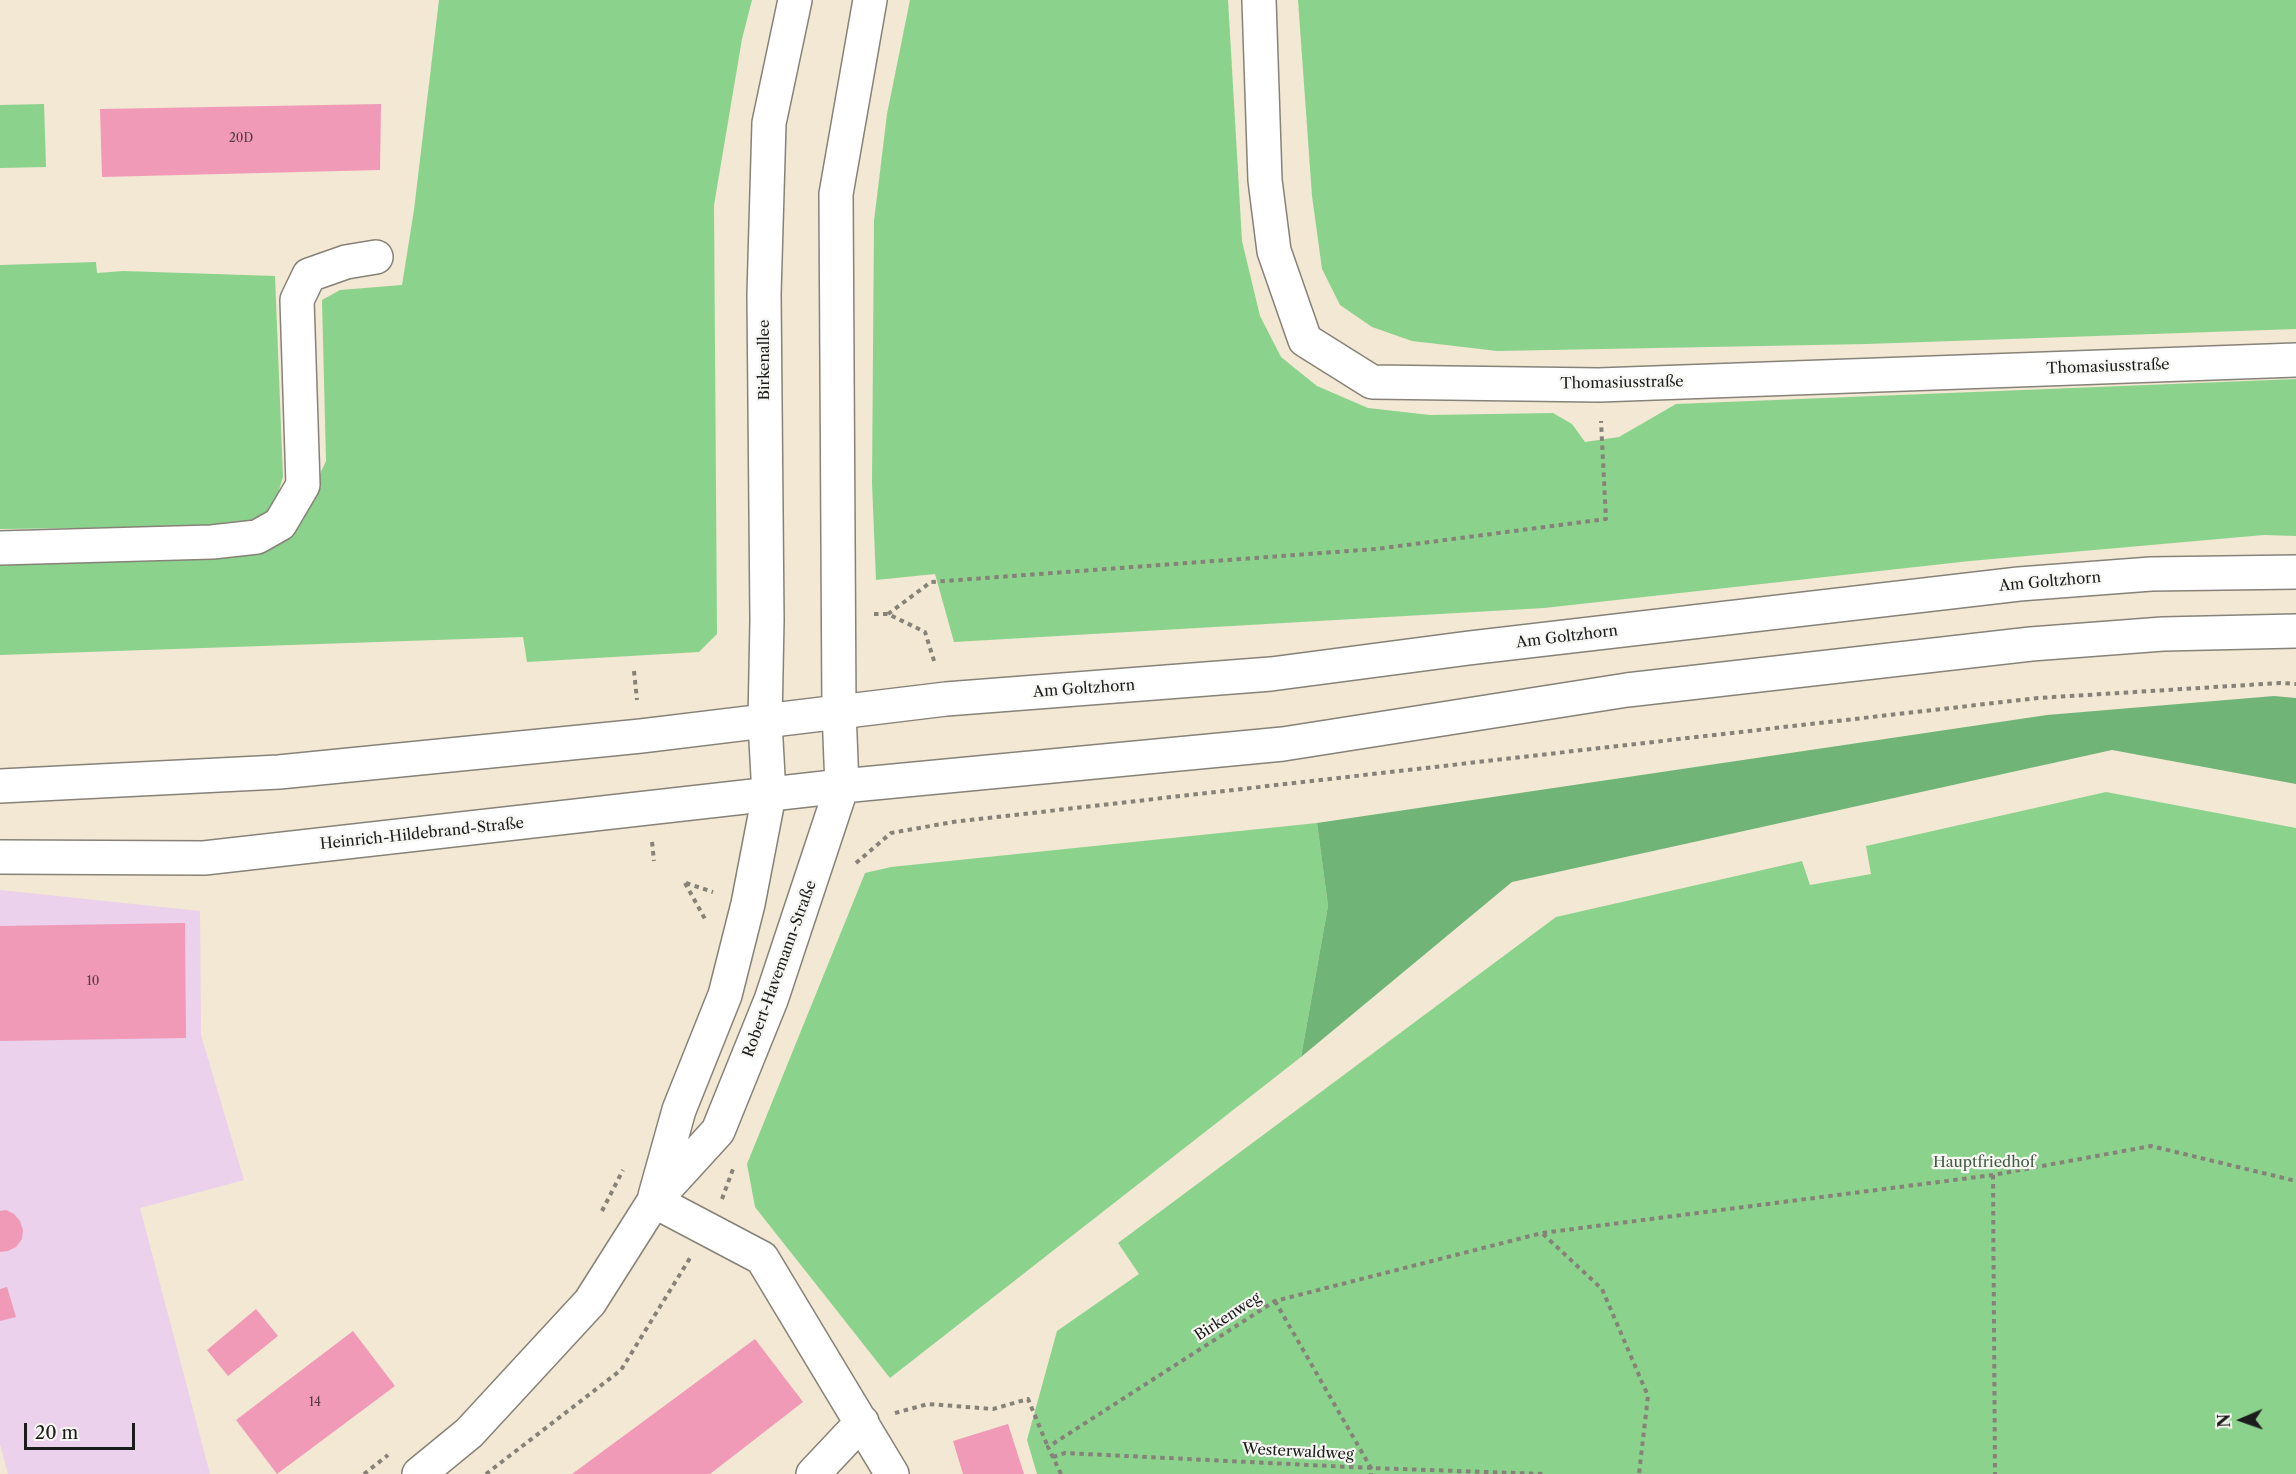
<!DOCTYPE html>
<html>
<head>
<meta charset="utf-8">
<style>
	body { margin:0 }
	#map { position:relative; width:2296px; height:1474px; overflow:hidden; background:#f2e8d3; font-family:"Libre Caslon Text",serif }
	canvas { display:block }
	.north { position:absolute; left:2212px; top:1390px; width:60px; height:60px; -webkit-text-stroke:4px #f6f6f2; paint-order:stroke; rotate:268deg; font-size:16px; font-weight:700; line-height:24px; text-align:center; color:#1c1c1c }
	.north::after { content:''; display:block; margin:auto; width:21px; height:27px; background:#1c1c1c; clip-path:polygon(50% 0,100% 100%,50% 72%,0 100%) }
	.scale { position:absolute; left:24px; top:1423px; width:111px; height:27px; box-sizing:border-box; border:3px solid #1c1c1c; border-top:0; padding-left:8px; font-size:18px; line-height:21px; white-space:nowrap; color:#1c1c1c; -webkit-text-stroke:4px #f6f6f2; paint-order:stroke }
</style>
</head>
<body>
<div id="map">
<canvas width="2296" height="1474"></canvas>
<div class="north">N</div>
<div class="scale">20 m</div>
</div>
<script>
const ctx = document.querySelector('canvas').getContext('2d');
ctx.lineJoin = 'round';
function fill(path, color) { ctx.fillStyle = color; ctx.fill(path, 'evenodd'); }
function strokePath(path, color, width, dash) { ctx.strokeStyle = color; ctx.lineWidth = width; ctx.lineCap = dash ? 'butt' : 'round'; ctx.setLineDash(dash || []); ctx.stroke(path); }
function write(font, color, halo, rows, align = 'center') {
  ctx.font = font + ' "Libre Caslon Text",serif'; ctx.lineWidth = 4.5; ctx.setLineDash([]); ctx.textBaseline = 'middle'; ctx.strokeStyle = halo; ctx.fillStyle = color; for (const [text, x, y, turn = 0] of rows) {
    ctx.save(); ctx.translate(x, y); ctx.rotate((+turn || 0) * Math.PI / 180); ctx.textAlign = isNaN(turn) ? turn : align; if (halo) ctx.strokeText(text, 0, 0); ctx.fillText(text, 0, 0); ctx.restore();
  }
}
fill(new Path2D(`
	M0,890l200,21 1,124 43,145 -104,28 70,266h-202l-8,-30z`), '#ebd1eb');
fill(new Path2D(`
	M439,0h313l-10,39 -28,166 3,429 -18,18 -172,10 -4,-25 -523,18v-90l253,-10 38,-19 35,-75 -4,-161 18,-10 62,-5 12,-75z
	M910,0h318l14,241 18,75 21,41 36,29 51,22 62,7 123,-2 19,11 13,18 34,-5 57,-33 620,-25v157l-32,-1 -294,26 -426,47 -590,34 -19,-68 -59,6 -4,-97 2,-262 13,-107z
	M1298,0h998v329l-429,15 -370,7 -85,-10 -40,-14 -32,-22 -18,-36 -10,-73z
	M44,104l2,63 -46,1v-63z
	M96,262l1,11 26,-2 152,5 8,201 -9,29 -28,20 -246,3v-264z
	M2106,792l190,36v646h-1259l-10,-34 30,-109 82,-57 -21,-31 438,-326 246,-56 8,24 61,-11 -5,-28z
	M1317,823l11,83 -27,151 -411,321 -135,-171 -8,-43 118,-291 26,-6z`), '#8bd28d');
fill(new Path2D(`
	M2274,696l22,2v86l-184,-34 -600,132 -211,175 27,-151 -11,-83 730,-108z`), '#70b478');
fill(new Path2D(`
	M381,104l-1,66 -278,7 -2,-68z
	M185,923l1,115 -186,3v-115z
	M6,1210l8,4 6,7 3,9 -1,9 -6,8 -8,4 -8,1v-41z
	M7,1287l9,30 -16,4v-32z
	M256,1309l22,27 -50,40 -21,-26z
	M353,1331l42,55 -118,88 -41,-54z
	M755,1339l48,63 -93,72h-138z
	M1008,1424l16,50h-61l-10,-33z`), '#f09ab7');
const minor = new Path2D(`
	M1259,0l6,180 9,71 31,89 67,42 227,3 697,-25
	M0,548l212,-6 45,-5 23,-13 23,-39 -6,-185 12,-25 37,-13 30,-5
	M655,1196l24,-86 46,-115 23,-91 21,-109 -4,-73 2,-102 -3,-326 5,-171 26,-123
	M654,1201l108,57 130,216
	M419,1474l50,-41 121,-131 64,-101 64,-70 53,-131 71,-214 -3,-75 -3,-517 34,-194
	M813,1474l49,-52`);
const major = new Path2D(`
	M0,786l279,-14 362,-36 305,-37 325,-25 198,-26 550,-64 132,-10 145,-2
	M0,857l204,1 638,-72 441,-42 344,-54 404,-46 132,-10 133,-3`);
strokePath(minor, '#878278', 36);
strokePath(major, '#878278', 36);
strokePath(new Path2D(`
	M874,614h14l37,18 10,32
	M888,614l43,-32 445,-33 230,-30 -5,-98
	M634,671l3,29
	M652,842l2,19
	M856,863l35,-30 62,-11 1085,-124 242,-15 16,1
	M685,883l20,36
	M686,883l27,9
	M1993,1175l2,299
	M722,1199l11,-30
	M602,1211l21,-41
	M1543,1234l59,55 46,107 -9,78
	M1275,1301l96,167v6
	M895,1413l33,-9 65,5 35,-10 20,48
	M1053,1457l12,-4 306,15 173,6
	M364,1474l24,-19
	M486,1474l135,-104 69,-112
	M1061,1474l-13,-27 227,-146 267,-68 451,-58 158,-29 145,35`), '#878278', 4, [4.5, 4.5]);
strokePath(minor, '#fff', 33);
strokePath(major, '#fff', 33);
write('12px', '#513c43', null, [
	["20D",241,139],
	["10",93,982],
	["14",315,1403]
]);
write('15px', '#1c1c1c', '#f6f6f2', [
	["Birkenallee",765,360,-90],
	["Thomasiusstraße",2108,367,-2],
	["Thomasiusstraße",1622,383,-1],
	["Am Goltzhorn",2050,582,-5],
	["Am Goltzhorn",1567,637,-7],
	["Am Goltzhorn",1084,689,-4],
	["Heinrich-Hildebrand-Straße",422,834,-6],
	["Robert-Havemann-Straße",780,969,-70],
	["Birkenweg",1228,1317,-33],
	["Westerwaldweg",1298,1452,3]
]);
write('15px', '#435c44', '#f6f6f2', [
	["Hauptfriedhof",1984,1163]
]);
</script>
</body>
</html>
